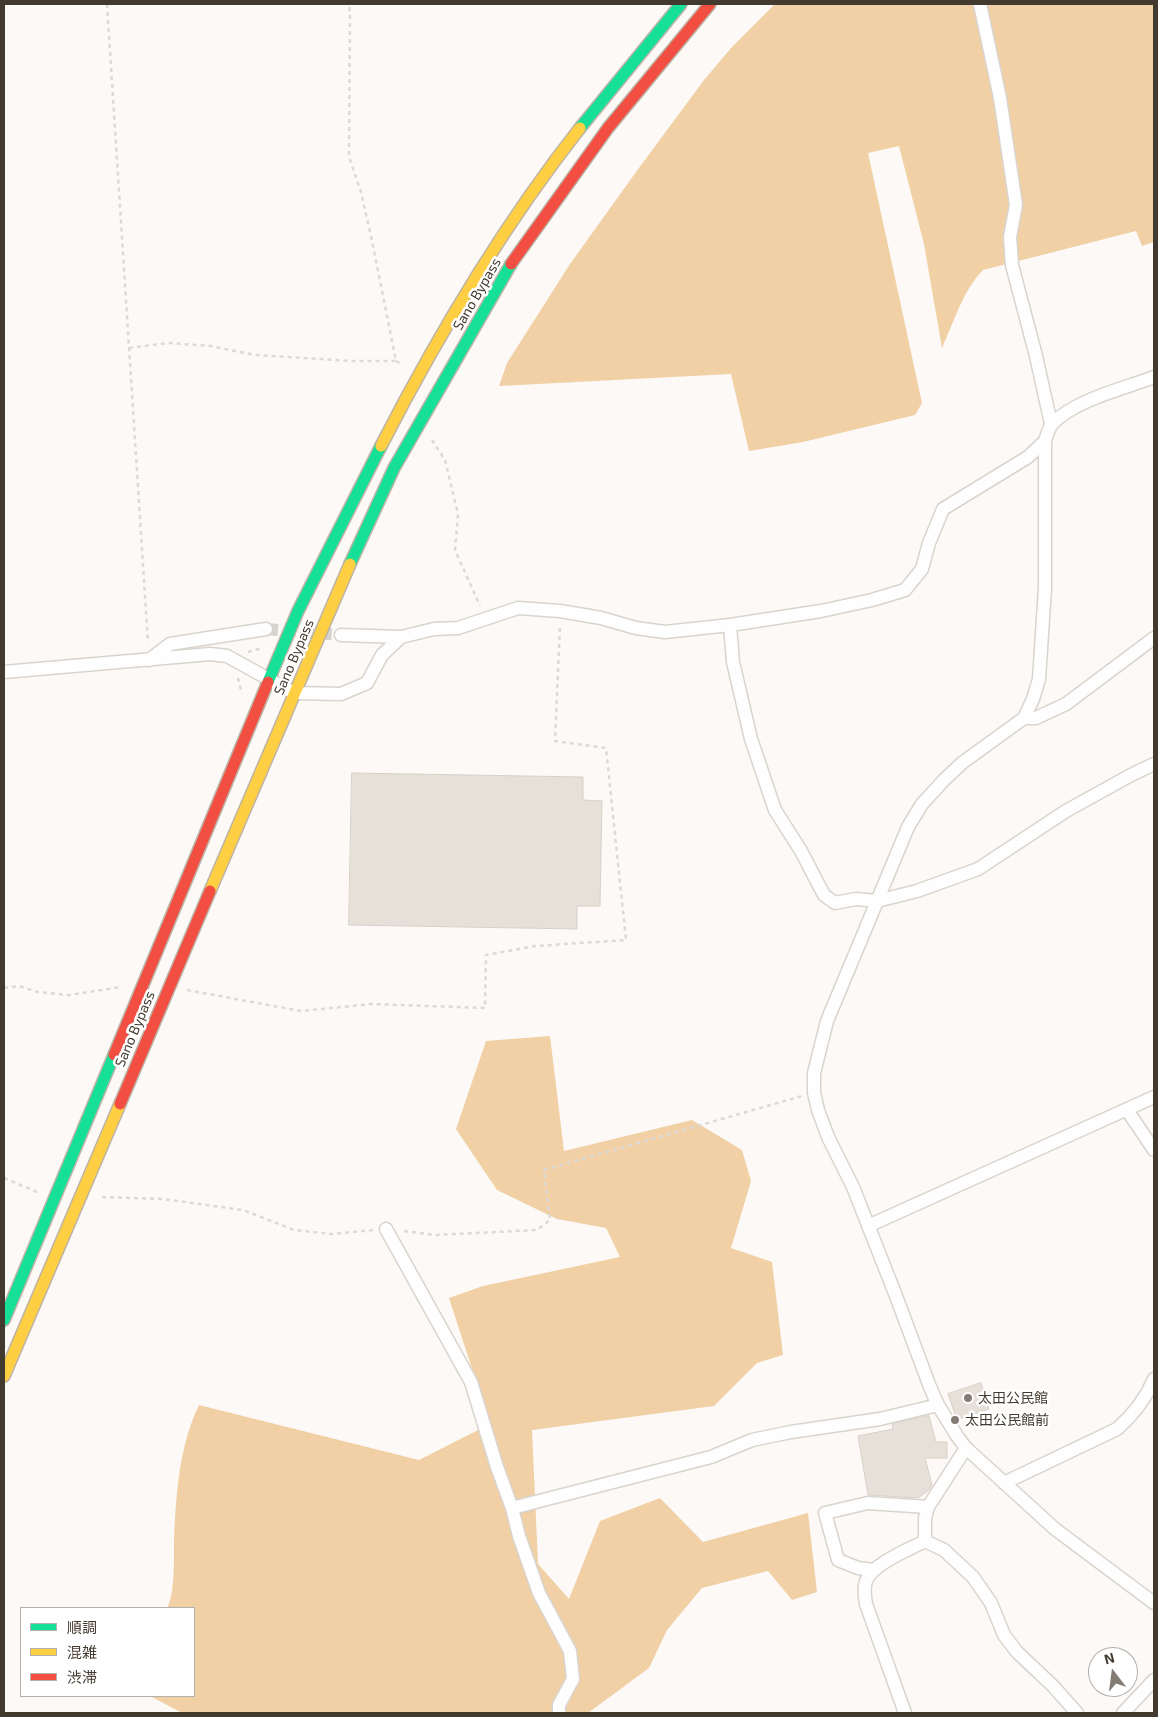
<!DOCTYPE html>
<html>
<head>
<meta charset="utf-8">
<style>
	body { margin:0 }
	#map { position:relative; width:1158px; height:1717px; overflow:hidden; background:#fcf9f6; font-family:"Exo 2","Noto Sans JP",sans-serif }
	canvas { display:block }
	.frame { position:absolute; inset:0; border:5px solid #433a2f; pointer-events:none }
	.legend { position:absolute; left:20px; top:1607px; width:175px; height:90px; box-sizing:border-box; background:#fff; border:1px solid #b4b0ac; margin:0; padding:6px 9px; list-style:none; font-size:15px; color:#433a2f }
	.legend li { display:flex; align-items:center; gap:10px; height:25px }
	.legend b { width:25px; border:1px solid #b4b0ac }
	.north { position:absolute; left:1088px; top:1647px; width:50px; height:50px; box-sizing:border-box; background:#fff; border:1px solid #b4b0ac; border-radius:50%; rotate:345deg; font-size:14px; font-weight:700; line-height:20px; text-align:center; color:#433a2f }
	.north::after { content:''; display:block; margin:auto; width:18px; height:22px; background:#847d75; clip-path:polygon(50% 0,100% 100%,50% 72%,0 100%) }
</style>
</head>
<body>
<div id="map">
<canvas width="1158" height="1717"></canvas>
<div class="frame"></div>
<ul class="legend">
<li><b style="height:6px;background:#16e098"></b>順調</li>
<li><b style="height:6px;background:#ffcf43"></b>混雑</li>
<li><b style="height:6px;background:#f24e42"></b>渋滞</li>
</ul>
<div class="north">N</div>
</div>
<script>
const ctx = document.querySelector('canvas').getContext('2d');
ctx.lineJoin = 'round';
function fill(path, color) { ctx.fillStyle = color; ctx.fill(path, 'evenodd'); }
function strokePath(path, color, width, dash) { ctx.strokeStyle = color; ctx.lineWidth = width; ctx.lineCap = dash ? 'butt' : 'round'; ctx.setLineDash(dash || []); ctx.stroke(path); }
function write(font, color, halo, rows, align = 'center') {
  ctx.font = font + ' "Exo 2","Noto Sans JP",sans-serif'; ctx.lineWidth = 5; ctx.setLineDash([]); ctx.textBaseline = 'middle'; ctx.strokeStyle = halo; ctx.fillStyle = color; for (const [text, x, y, turn = 0] of rows) {
    ctx.save(); ctx.translate(x, y); ctx.rotate((+turn || 0) * Math.PI / 180); ctx.textAlign = isNaN(turn) ? turn : align; if (halo) ctx.strokeText(text, 0, 0); ctx.fillText(text, 0, 0); ctx.restore();
  }
}
fill(new Path2D(`
	M775,4h379v238l-12,4 -6,-15 -153,39c-20,20 -29,52 -41,78l-18,-104 -25,-98 -31,7 54,250 -7,12 -112,27 -54,9 -18,-77 -232,12 8,-23 63,-99 66,-92 68,-92 28,-33z
	M550,1036l14,115 128,-31 50,30 9,31 -20,67 41,14 11,93 -26,8 -43,43 -182,24 6,134 31,35 31,-78 60,-23 43,44 105,-29 9,79 -25,8 -24,-29 -66,17 -35,42 -18,38 -61,45h-406l-30,-16 -1,-1h43v-88h-27c8,-13 7,-51 7,-68 2,-45 5,-94 25,-135l220,55 71,-36 -41,-126 34,-12 137,-29 -14,-29 -49,-9 -60,-29 -41,-61 30,-88z`), '#f1d0a5');
const building = new Path2D(`
	M352,773l231,4v23l19,1 -2,105h-23v23l-228,-4z
	M981,1383l8,26 -32,11 -9,-26z
	M929,1416l7,26h11v16h-22l7,27 -3,5 -11,8 -50,-3 -10,-59 35,-7 -1,-5z`);
fill(building, '#e6e0d9');
strokePath(building, '#d6d0c9', 1);
strokePath(new Path2D(`
	M266,629l75,6`), '#d7d3ce', 12, [12, 6]);
const street = new Path2D(`
	M980,4l20,94 16,107 -6,32 2,28 24,91 15,68
	M1154,377c-31,12 -77,22 -101,46 -4,4 -6,12 -8,18v147l-6,91 -6,20 -9,19 -62,45 -18,17 -22,24 -14,23 -81,194 -13,52v20l4,17 10,27 25,50 43,109 34,91 8,18 19,31 9,12 89,81 99,74
	M730,625l3,37 18,77 24,71 26,41 23,44 11,8 21,-4 21,2 40,-10 61,-22 88,-58 65,-36 23,-11
	M341,635l60,2
	M149,660l21,-16 96,-15
	M4,672l206,-18 17,2 67,37 47,1 26,-11 15,-28 19,-18 33,-8 24,-1 60,-20 42,3 41,7 35,10 29,4 65,-7 91,-14 51,-11 33,-10 17,-21 7,-26 14,-34 85,-52 17,-16
	M1024,718h12l30,-14 88,-66
	M1127,1110l27,40
	M868,1226l286,-129
	M386,1229l85,153 26,85 15,41 7,28 20,57 31,58 3,28 -14,26v8
	M1004,1483l113,-54c16,-14 29,-31 37,-50
	M928,1507l-3,11v23l19,9 29,27 18,26 13,32 13,17 36,34 24,27
	M512,1508l199,-51 41,-17 39,-8 89,-13 58,-14
	M874,1570l-16,-2 -20,-8 -13,-47 43,-10 60,4 38,-59
	M905,1713l-39,-109c-1,-8 -3,-15 0,-23 6,-17 44,-32 59,-40
	M1123,1713l31,-33`);
const fast = new Path2D(`
	M580,128l101,-124
	M350,564l44,-96 117,-204
	M268,682l30,-71 83,-165
	M4,1320l110,-265`);
const slow = new Path2D(`
	M381,446c57,-111 121,-219 199,-318
	M210,891l140,-327
	M4,1376l116,-272`);
const jam = new Path2D(`
	M511,264l97,-136 102,-124
	M114,1055l154,-373
	M120,1104l90,-213`);
strokePath(street, '#d9d4cd', 15);
strokePath(fast, '#bcb3a6', 14);
strokePath(slow, '#bcb3a6', 14);
strokePath(jam, '#bcb3a6', 14);
strokePath(new Path2D(`
	M107,4l41,639
	M129,348l40,-5 41,3 45,9 98,6h43l-25,-125 -10,-44 -12,-35 1,-144 -1,-9
	M396,361l7,4
	M432,440l13,20 13,54 -3,36 25,56
	M248,652l14,-4
	M238,678l4,16
	M4,988l15,-2 19,6 31,3 52,-8
	M187,990l114,21 71,-7 113,4 1,-53 49,-9 91,-6 -20,-192 -51,-7 5,-116
	M4,1178l33,14
	M102,1197l61,2 80,11 51,20 38,4 41,-4
	M404,1231l31,4 102,-5 13,-10 -6,-50 258,-74`), '#dbdad7', 2.5, [4, 4]);
strokePath(street, '#fffefe', 12);
strokePath(fast, '#16e098', 11);
strokePath(slow, '#ffcf43', 11);
strokePath(jam, '#f24e42', 11);
for (const [x, y, r, color] of [
	[968,1398,5,"#847d75"],
	[955,1420,5,"#847d75"]
]) { const dot = new Path2D(); dot.arc(x, y, r, 0, 2 * Math.PI); ctx.fillStyle = color; ctx.fill(dot); strokePath(dot, '#fff', 2); }
write('14px', '#433a2f', '#fff', [
	["Sano Bypass",477,294,-60],
	["Sano Bypass",294,657,-67],
	["Sano Bypass",135,1029,-67]
]);
write('14px', '#433a2f', '#fff', [
	["太田公民館",978,1398],
	["太田公民館前",965,1420]
], 'left');
</script>
</body>
</html>
